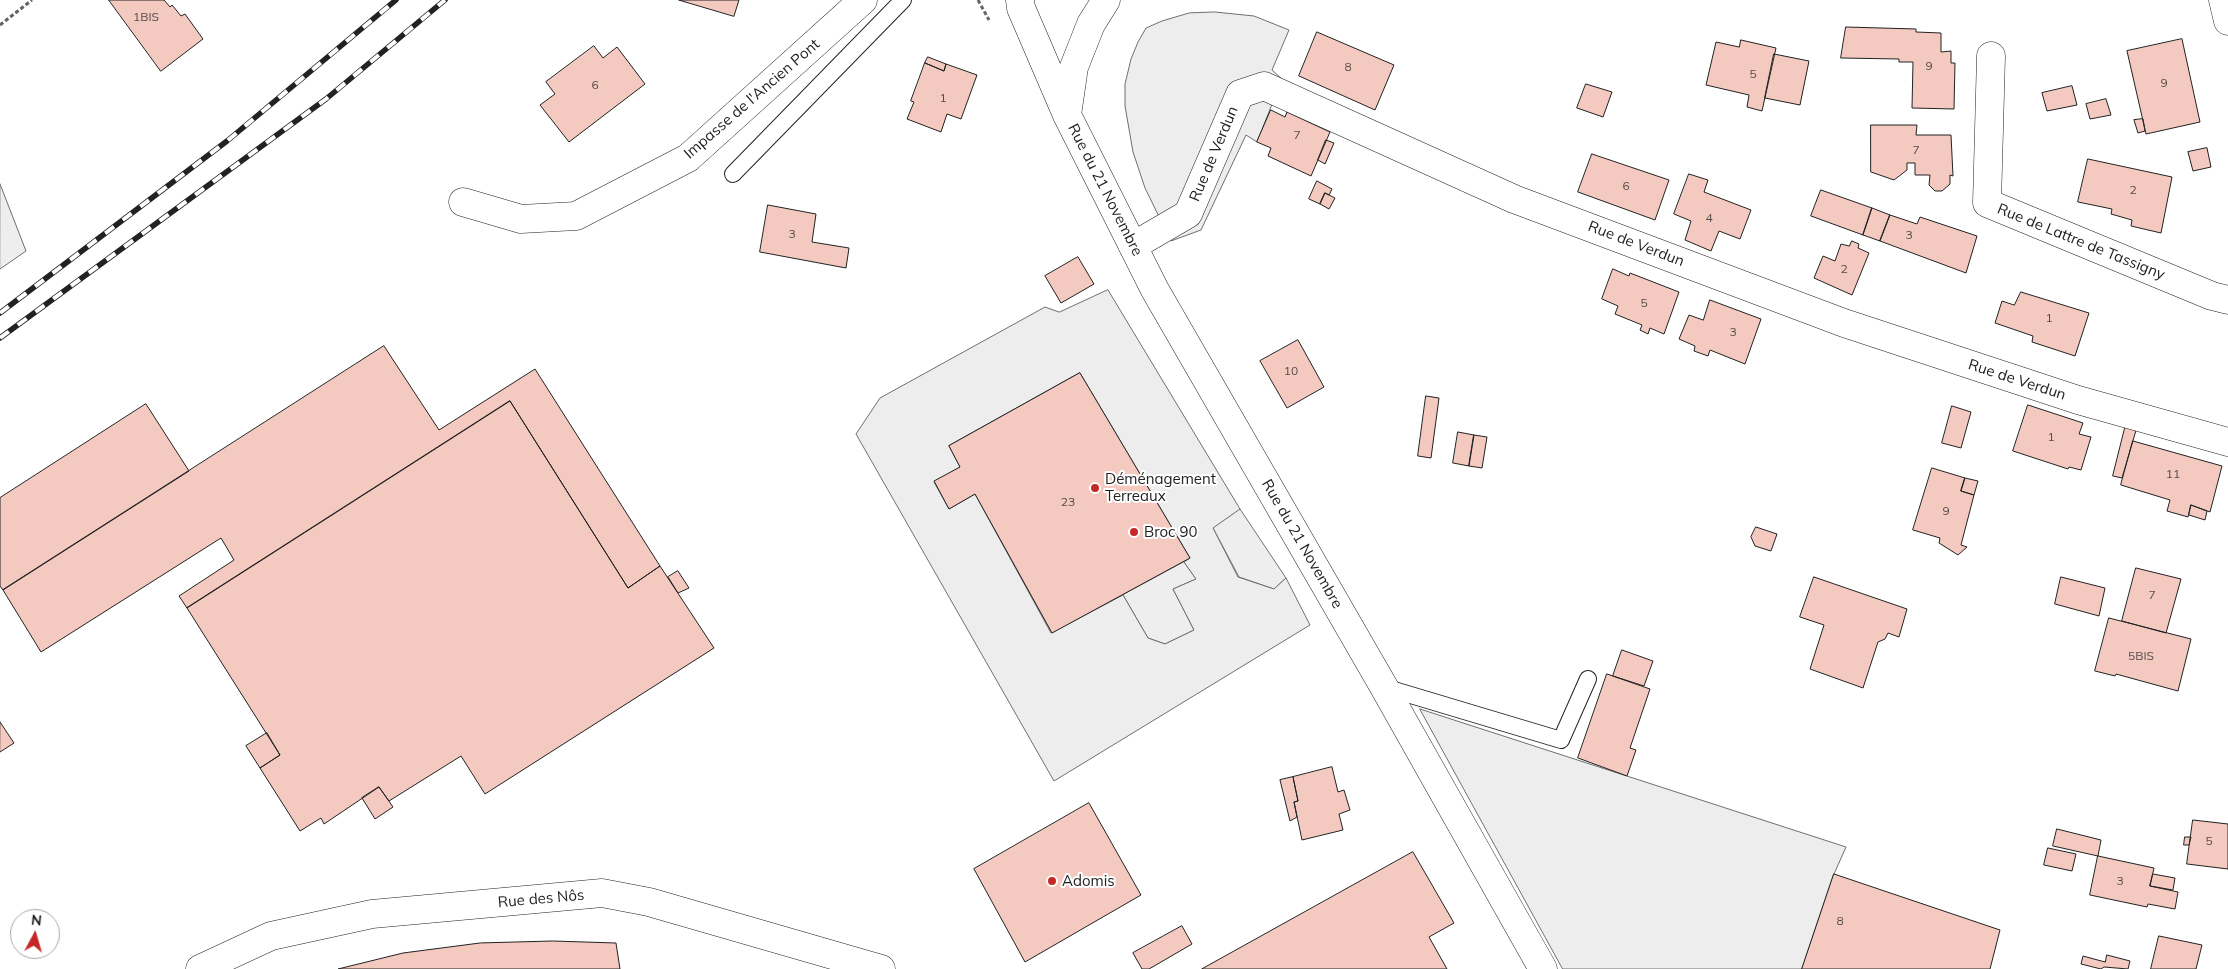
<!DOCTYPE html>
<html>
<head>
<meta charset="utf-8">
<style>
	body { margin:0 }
	#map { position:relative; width:2228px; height:969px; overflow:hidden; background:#fff; font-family:Mulish,sans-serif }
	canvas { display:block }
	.north { position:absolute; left:10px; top:909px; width:50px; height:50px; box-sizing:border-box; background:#fff; border:1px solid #a7a7a7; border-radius:50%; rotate:6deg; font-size:14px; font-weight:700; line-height:20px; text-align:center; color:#222 }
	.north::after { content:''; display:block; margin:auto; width:18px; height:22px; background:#c62828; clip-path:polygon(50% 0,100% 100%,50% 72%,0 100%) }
</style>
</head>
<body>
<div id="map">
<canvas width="2228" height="969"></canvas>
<div class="north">N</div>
</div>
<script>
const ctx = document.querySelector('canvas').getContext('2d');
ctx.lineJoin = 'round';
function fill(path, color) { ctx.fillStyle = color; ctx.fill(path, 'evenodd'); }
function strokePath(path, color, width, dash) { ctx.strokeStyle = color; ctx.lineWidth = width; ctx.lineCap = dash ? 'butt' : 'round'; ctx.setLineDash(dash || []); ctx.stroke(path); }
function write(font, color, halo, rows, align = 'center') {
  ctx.font = font + ' Mulish,sans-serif'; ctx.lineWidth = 4; ctx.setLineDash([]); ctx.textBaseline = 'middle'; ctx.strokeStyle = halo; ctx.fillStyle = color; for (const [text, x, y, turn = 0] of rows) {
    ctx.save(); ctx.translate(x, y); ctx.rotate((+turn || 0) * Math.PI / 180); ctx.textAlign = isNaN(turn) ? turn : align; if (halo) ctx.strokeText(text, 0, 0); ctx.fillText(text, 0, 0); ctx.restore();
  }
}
const green = new Path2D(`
	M0,184l26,67 -26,18z
	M1240,509l46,69 -12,11 -35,-12 -26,-49z
	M1184,562l12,17 -23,10 21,41 -29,14 -17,-6 -25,-43z`);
fill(green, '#eee');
strokePath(green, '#6f6f6f', 1);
const parking = new Path2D(`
	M1215,12l39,4 35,14 -17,40 10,9 -25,63 -11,-7 -45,95 -30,11 -26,-53 -12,-36 -8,-46v-22l6,-25 7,-17 8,-14 16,-7 27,-8z
	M1108,290l132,219 -27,19 25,49 36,12 12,-11 24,47 -256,156 -198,-347 24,-36 165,-91 14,5zM1080,373l110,185 -6,4 12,17 -23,10 21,41 -29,14 -17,-6 -25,-43 -72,38 -76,-139 -26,15 -15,-27 26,-15 -11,-21z
	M1420,709l426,138 -12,27 -32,95h-239z`);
fill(parking, '#ededed');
strokePath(parking, '#6f6f6f', 1);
const building = new Path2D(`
	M109,0h55l6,7 2,-2 9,11 4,-2 18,25 -42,32z
	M679,0h60l-5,16z
	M1846,27l70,2v3l25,1v19l10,-1v12h4l-1,46 -42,-1 1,-46h-14v-3l-58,-1z
	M1317,32l77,33 -19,45 -76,-34z
	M2182,39l18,83 -54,12 -19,-83z
	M1741,40l35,8 -14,63 -15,-4 2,-12 -43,-10 10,-43 23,5z
	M594,46l9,12 14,-11 28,37 -76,58 -29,-37 15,-11 -9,-12z
	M1774,54l35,7 -9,44 -35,-7z
	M928,57l18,7 -2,7 -19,-8z
	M925,63l19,8 2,-7 31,11 -16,44 -14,-5 -6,18 -34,-13 7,-17 -3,-1z
	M1586,84l26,8 -9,25 -26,-9z
	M2072,86l5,19 -30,6 -5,-18z
	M2106,99l5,16 -21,4 -4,-15z
	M1271,110l14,7 2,-5 43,20 -19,44 -43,-20 3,-8 -14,-6z
	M2143,119l2,12 -7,2 -4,-13z
	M1871,125h46l-1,10h35l2,41 -3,-1v9l-8,7h-7l-6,-6 1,-10h-15v-12h-8v7l-13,10 -23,-8z
	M1326,140l8,3 -9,21 -7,-4z
	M2207,148l4,19 -18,4 -5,-19z
	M1592,154l77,26 -14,40 -77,-28z
	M2088,159l84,18 -11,56 -30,-7 1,-6 -21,-6 1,-5 -34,-7z
	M1689,174l19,6 -4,12 47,18 -11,29 -21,-8 -8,20 -26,-11 6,-19 -17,-7z
	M1317,181l15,8 -3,6 -4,-2 -5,11 -11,-5z
	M1821,190l51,18 -9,27 -52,-19z
	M1325,193l10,5 -6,11 -9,-5z
	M768,205l48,9 -4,28 37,6 -3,20 -86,-16z
	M1872,208l18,7 -10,26 -17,-6z
	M1890,215l27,9 3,-7 57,19 -11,37 -86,-32z
	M1852,241l7,3 -1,4 11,5 -17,42 -38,-17 9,-22 12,5 6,-17 8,2z
	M1078,257l16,27 -33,19 -16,-27z
	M1613,269l16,7 1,-3 49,19 -15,42 -14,-6 -2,6 -8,-4 2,-5 -27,-11 3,-8 -16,-7z
	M2021,292l68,21 -14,43 -43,-14 1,-6 -38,-13 7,-22 12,4z
	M1710,300l51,19 -16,45 -35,-14 -2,6 -14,-5 1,-5 -16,-7 10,-24 14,5z
	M1298,340l26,47 -37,21 -27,-47z
	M384,346l55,84 96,-61 125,197 -32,22 -118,-187 -323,207 -8,-12 55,-36 -13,-22 -180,114 -38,-62z
	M1080,373l110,185 -138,75 -77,-139 -26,15 -15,-28 26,-14 -11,-21z
	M1426,396l13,2 -8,60 -13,-2z
	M510,401l118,187 32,-22 54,82 -229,146 -24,-38 -72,45 -10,-14 -55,37 -3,-6 -21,13 -40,-63 20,-13 -93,-147z
	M146,404l43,67 -186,119 -3,-4v-88z
	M2028,405l55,18 -4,11 12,3 -10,33 -12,-3 -1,2 -55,-18z
	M1952,406l19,6 -10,36 -19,-5z
	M2126,424l11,3 -15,51 -9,-2z
	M1458,432l16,3 -5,31 -16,-3z
	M1474,435l13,2 -5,31 -13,-2z
	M2133,441l89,25 -12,46 -19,-7 -3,12 -21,-6 3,-11 -49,-15z
	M1932,468l33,10 -4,13 13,4 -13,50 6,2 -9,8 -19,-12 1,-5 -27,-8z
	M1965,478l13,3 -4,14 -13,-4z
	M2191,505l16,6 -2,9 -16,-5z
	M1756,527l21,7 -6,17 -16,-5 -4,-9z
	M2136,568l45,11 -15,54 -44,-12z
	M678,571l11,17 -11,5 -10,-16z
	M1814,577l93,32 -8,28 -11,-4 -3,6 -7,3 -15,46 -53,-19 14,-44 -24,-8z
	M2061,577l44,11 -6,28 -44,-12z
	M2109,618l82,21 -13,52 -62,-17 -1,2 -20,-5z
	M1622,650l31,11 -9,25 -31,-10z
	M1607,674l43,15 -20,59 6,2 -9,26 -49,-18z
	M0,722l14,21 -14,9z
	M267,733l13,22 -20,13 -14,-22z
	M1332,767l6,25 6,-2 6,20 -11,4 4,16 -41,10 -8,-38 4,-1 -5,-24z
	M1293,777l5,24 -4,1 3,15 -7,4 -10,-41z
	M379,787l14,20 -18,12 -13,-21z
	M1089,803l52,92 -116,67 -51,-93z
	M2193,820l35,4v45l-41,-5z
	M2057,829l44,11 -3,16 -45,-10z
	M2185,837h6l-2,8h-5z
	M2048,848l28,6 -4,17 -28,-6z
	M1413,852l41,71 -25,14 18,32h-245z
	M2098,856l56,12 -4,18 28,6 -3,17 -27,-5 -1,3 -57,-12z
	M1834,874l166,56 -10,39h-188z
	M2153,874l22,4 -2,12 -23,-4z
	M1182,926l10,18 -43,25h-7l-9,-16z
	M2159,936l43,9 -6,24h-45z
	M553,941l63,2 4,26h-282l65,-16 77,-10z
	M2107,955l23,6 -2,8 -24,-2 -3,2 -20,-5 2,-8 22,6z`);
fill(building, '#f3c9c0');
strokePath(building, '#222', 1);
const lane = new Path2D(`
	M733,174l170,-174
	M1384,687l177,53 27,-61`);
const street = new Path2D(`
	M2223,0l5,21
	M1991,56l-4,147 225,93 16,4
	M463,202l58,17 55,-3 112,-58 175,-158
	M1133,246l55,-32 52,-120 24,-8 250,113 330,124 234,77 150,42
	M200,969l71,-33 101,-22 230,-21 47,9 232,67`);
const secondary = new Path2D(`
	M1020,0l1,8 46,107 88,175 229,397 159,282
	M1067,115l7,-48 17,-43 15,-24`);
strokePath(lane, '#222', 18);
strokePath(street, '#222', 29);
strokePath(secondary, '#222', 29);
strokePath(new Path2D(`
	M978,0l11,20
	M0,25l32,-25`), '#646464', 3, [4, 2.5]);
strokePath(lane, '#fff', 16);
strokePath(street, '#fff', 28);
strokePath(secondary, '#fff', 28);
const rail = new Path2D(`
	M0,313l227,-172 169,-141
	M0,338l326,-239 119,-99`);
strokePath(rail, '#222', 5.5);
strokePath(rail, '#fff', 4, [11]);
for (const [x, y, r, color] of [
	[1095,488,5,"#c62828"],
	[1134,532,5,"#c62828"],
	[1052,881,5,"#c62828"]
]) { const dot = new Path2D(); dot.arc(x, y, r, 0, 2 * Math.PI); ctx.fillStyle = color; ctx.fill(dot); strokePath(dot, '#fff', 2); }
write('12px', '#564c4a', null, [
	["1BIS",146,17],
	["9",1929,66],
	["8",1348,67],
	["5",1753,74],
	["9",2164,83],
	["6",595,85],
	["1",943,98],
	["7",1297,135],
	["7",1916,150],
	["6",1626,186],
	["2",2133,190],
	["4",1709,218],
	["3",792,234],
	["3",1909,235],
	["2",1844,269],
	["5",1644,303],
	["1",2049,318],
	["3",1733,332],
	["10",1291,371],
	["1",2051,437],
	["11",2173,474],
	["23",1068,502],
	["9",1946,511],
	["7",2152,595],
	["5BIS",2141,656],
	["5",2209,841],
	["3",2120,881],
	["8",1840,921]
]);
write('15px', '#222', '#fff', [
	["Impasse de l'Ancien Pont",752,99,-41],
	["Rue de Verdun",1214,154,-67],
	["Rue du 21 Novembre",1105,190,63],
	["Rue de Lattre de Tassigny",2081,242,22],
	["Rue de Verdun",1636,244,21],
	["Rue de Verdun",2017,380,18],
	["Rue du 21 Novembre",1302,544,60],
	["Rue des Nôs",541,899,-5]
]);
write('15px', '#222', '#fff', [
	["Déménagement",1105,479],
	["Terreaux",1105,496],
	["Broc 90",1144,532],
	["Adomis",1062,881]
], 'left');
</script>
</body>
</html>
